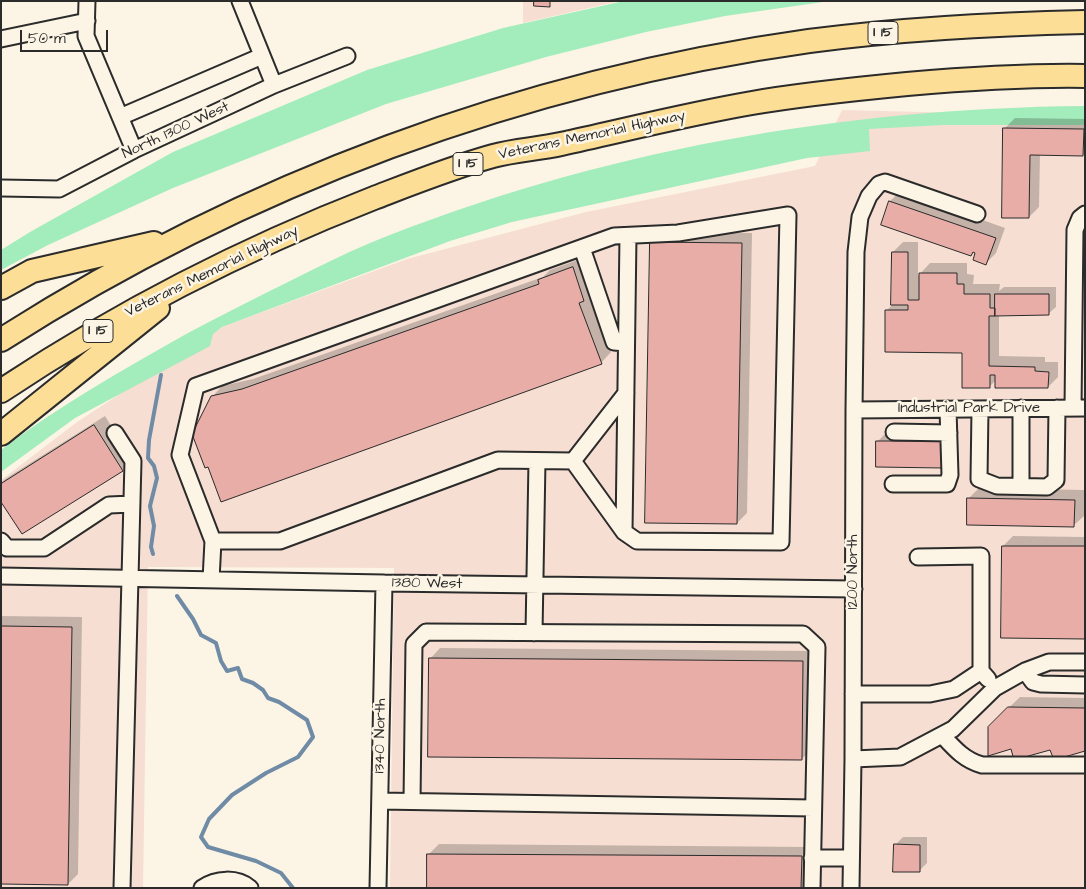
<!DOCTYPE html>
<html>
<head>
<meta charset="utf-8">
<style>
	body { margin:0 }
	#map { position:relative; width:1086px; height:889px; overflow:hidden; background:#fcf5e5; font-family:"Architects Daughter",sans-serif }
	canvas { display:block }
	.frame { position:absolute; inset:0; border:2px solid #2b2b2b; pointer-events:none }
	.scale { position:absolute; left:20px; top:30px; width:88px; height:22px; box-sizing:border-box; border:2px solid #2b2b2b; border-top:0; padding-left:6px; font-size:15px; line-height:18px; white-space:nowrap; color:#2b2b2b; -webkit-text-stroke:4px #fcf5e5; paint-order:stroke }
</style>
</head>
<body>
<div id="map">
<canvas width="1086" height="889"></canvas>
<div class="frame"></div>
<div class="scale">50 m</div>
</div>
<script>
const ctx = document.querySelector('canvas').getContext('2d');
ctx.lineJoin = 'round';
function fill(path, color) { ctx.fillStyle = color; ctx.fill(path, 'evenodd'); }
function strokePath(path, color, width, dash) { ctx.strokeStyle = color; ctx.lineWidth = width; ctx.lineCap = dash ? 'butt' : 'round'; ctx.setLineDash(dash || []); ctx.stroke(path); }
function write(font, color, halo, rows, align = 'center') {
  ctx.font = font + ' "Architects Daughter",sans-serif'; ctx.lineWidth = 5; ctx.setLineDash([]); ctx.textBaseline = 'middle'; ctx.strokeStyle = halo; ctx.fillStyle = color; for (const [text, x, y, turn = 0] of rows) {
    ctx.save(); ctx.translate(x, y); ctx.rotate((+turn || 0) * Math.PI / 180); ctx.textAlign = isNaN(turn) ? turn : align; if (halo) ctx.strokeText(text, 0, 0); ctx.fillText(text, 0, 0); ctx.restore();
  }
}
fill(new Path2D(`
	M523,1h97l-97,22z
	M842,110l243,6v772h-695l4,-320 -246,-1 -5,321h-142v-408l76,-58 147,-96 183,-67 179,-47 229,-46z`), '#f6dfd2');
fill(new Path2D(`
	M624,1h206l-105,15 -79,16 -100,25 -160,47 -213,84 -125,57 -47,25v-20l29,-18 143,-80 194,-82 136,-42z
	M1085,106v19h-142l-74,4 1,22 -63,7 -295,64 -62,19 -228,86 -9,7 -3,12 -135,72 -74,54v-22c59,-45 123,-81 187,-117 34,-18 69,-36 104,-53 26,-13 52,-26 78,-37 227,-92 471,-135 715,-137z`), '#a3ecbb');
fill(new Path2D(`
	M1015,118l70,1v34l-2,2 -43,-1 -1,53 -10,10 -24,-89z
	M901,191l104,37 -9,25 -10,10 -9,-11 -2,-1 -4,4 -88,-31 7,-23z
	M662,232l90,1 -5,280 -10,10 -86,-281z
	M903,242h15v34l12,-13h37v11l7,1 -1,9h27l-1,7 5,-4h52v20l-8,7h-49v42l46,1v5h13v15l-10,10 -52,-7 -7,7 -25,-35 -78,-41 6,-6 1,-53z
	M583,258l7,36 21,58 -10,11 -389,34 10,-11 31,-7 290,-102 7,-7z
	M105,416l27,44 -10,10 -121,29v-16l4,-4z
	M885,434h65l-8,32 -65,-24z
	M979,488l105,2v26l-11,10 -105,-27z
	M1013,536l72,1v100l-82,-91z
	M1,616l81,1 -4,257 -10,10 -67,-1z
	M440,648l373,3 -1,97 -10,11 -372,-100z
	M1020,697l65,1v51l-73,-1 -23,-21z
	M903,837h24v26l-8,8 -24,-26z
	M439,844l372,3v41h-383v-33z`), '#0003');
strokePath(new Path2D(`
	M153,554l-2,-7 3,-21 -4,-20 7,-28 -3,-12 -6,-8 1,-18 12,-65
	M177,596l16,23 8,16 15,8 5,18 6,10 11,-3 4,11 11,4 10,7 5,8 11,4 28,18 6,17 -15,20 -32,16 -34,22 -23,24 -8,18 7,10 48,14 25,12 12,15`), '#708ba6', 4);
const building = new Path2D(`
	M534,1h16v6l-16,-1z
	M1003,128l81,1 -1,27 -53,-1 -1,63h-27z
	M889,201l107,37 -10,27 -13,-5 2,-7 -2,-1 -2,4 -90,-31z
	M650,242l92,1 -5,281 -92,-1z
	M892,252h16v48h11v-27h38v11h7v10h26v14h5v8h-6v50l46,1v4l14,1 -1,16h-53v-13h-5v13h-28v-35l-77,-1v-42h23v-5h-17z
	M573,267l11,34 -5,2 23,61 -381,138 -13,-35 -3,1 -13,-34 19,-38 31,-7 297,-105 -1,-4z
	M995,294h54v21l-54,1z
	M94,425l29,46 -101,63 -21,-32v-18z
	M876,441h67v27l-67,-1z
	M967,498l108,2 -1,27 -107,-2z
	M1002,546h83v93l-84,-1z
	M1,626l71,1 -4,258 -67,-1z
	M429,658l374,3 -1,99 -374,-3z
	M1008,707l77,1v43l-31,9 -4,-10 -36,10 -3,-11 -23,7v-29z
	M894,844l26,1v27h-27z
	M427,854l375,2 -1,32h-374z`);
fill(building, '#e8ada7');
strokePath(building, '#2b2b2b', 1);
const minor = new Path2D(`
	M87,1l-1,35 48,114
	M240,1l34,84
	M1,39l86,-18
	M120,117l142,-61
	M1,188l58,1 75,-39 140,-65 73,-29
	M582,248l32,94 12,1
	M1073,408l2,-178 5,-12 5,-4
	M980,409l-1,70 18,7 50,1 9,-7 1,-72
	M854,410l231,-2
	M894,432l55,1
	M115,433l18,28 -11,427
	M573,461l53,-68
	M893,484h54l3,-9 -2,-66
	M1021,486v-78
	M624,532l4,-296
	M1,541l6,7h37l65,-43 23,-1
	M918,557l63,-1v115
	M1,576l383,7 470,6
	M211,580l2,-39 -33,-86 16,-69 418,-150 64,-3 110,-18 -7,327 -144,-1 -13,-9 -51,-71 -75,-1 -218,81h-67
	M534,633l3,-172
	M1025,671l8,11 8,2 44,1
	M853,694h77l24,-5 27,-18 7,8
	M942,735c12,13 22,25 40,30h103
	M853,759l47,-2 53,-28 42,-41 30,-17 24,-9h36
	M380,801l433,7
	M412,801l2,-157 12,-12 377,2 14,13 -5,241
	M812,858h39
	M202,888c14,-10 35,-11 48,0
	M378,888l6,-305
	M851,888l2,-129 1,-349 2,-158 4,-35 9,-21 10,-12 6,-2 92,32`);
const highway = new Path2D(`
	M1,288l31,-17 122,-28
	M1,340c244,-156 521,-259 808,-299 92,-12 184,-17 276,-19
	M1,391c117,-78 242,-142 373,-193 39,-15 79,-31 119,-42 22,-6 46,-7 68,-12 64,-14 127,-30 191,-41 51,-9 103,-14 155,-19 59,-5 118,-9 178,-8
	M1,434l157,-126`);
strokePath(minor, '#2b2b2b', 19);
strokePath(highway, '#2b2b2b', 26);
strokePath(minor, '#fcf5e5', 15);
strokePath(highway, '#fcde96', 22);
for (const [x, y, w] of [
	[883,33,30],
	[468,164,30],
	[98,331,30]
]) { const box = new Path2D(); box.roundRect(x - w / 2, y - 11.5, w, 23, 4); ctx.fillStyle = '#fcf5e5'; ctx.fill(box); strokePath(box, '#2b2b2b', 1); }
write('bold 14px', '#2b2b2b', null, [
	["I 15",883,33],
	["I 15",468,164],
	["I 15",98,331]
]);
write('15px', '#2b2b2b', '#fcf5e5', [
	["North 1300 West",176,131,-25],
	["Veterans Memorial Highway",592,136,-12],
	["Veterans Memorial Highway",212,272,-26],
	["Industrial Park Drive",969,409],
	["1200 North",854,572,-90],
	["1380 West",427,584,1],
	["1340 North",381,736,-89]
]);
</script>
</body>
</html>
